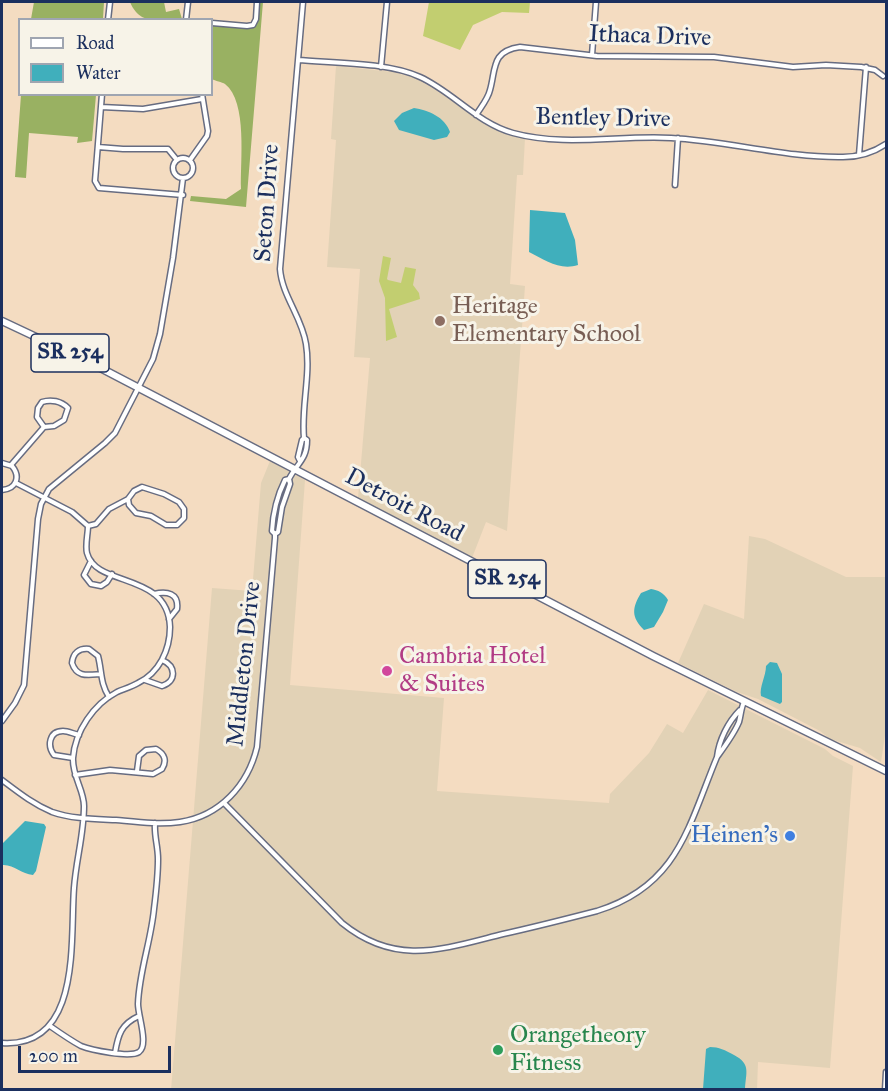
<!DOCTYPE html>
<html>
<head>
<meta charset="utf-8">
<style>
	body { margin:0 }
	#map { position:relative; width:888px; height:1091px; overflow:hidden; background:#f4dcc1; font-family:"IM FELL Great Primer",serif }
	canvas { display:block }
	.frame { position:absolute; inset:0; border:3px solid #1b2f5e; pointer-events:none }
	.legend { position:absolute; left:18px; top:18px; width:195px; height:78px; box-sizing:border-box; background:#f7f3e8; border:2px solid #9fa5b1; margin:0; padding:8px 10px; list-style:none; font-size:18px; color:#1b2f5e }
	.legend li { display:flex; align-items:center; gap:12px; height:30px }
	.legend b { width:30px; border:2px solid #9fa5b1 }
	.scale { position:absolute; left:18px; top:1046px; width:153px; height:27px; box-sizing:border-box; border:3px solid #1b2f5e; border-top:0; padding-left:8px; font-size:18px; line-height:21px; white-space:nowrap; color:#1b2f5e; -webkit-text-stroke:4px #f7f3e8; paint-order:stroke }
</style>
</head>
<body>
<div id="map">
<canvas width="888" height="1091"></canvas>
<div class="frame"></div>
<ul class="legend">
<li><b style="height:8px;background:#fff"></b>Road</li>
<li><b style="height:16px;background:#40afbc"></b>Water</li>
</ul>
<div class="scale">200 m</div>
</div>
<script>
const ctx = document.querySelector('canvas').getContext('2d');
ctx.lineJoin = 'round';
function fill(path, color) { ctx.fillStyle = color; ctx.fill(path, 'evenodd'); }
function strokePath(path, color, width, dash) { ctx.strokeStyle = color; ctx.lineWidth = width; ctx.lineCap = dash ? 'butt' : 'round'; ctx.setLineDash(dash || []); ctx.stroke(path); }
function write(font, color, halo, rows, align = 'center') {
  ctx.font = font + ' "IM FELL Great Primer",serif'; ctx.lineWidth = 6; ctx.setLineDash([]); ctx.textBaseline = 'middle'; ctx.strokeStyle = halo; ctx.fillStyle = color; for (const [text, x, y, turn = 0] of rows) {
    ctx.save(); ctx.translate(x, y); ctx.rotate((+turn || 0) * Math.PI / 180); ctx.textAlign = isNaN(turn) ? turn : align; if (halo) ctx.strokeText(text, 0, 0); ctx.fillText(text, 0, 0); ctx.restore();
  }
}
fill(new Path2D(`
	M336,66l57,6 22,6 19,11 57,39 34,10 -2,37h-6l-7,109 15,2 -18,245 -21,-9 -14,36 -114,-60 12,-140 -16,-1 6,-88 -33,-2 9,-127 -5,-1z
	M270,461l35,19 -15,205 154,13 -7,93 172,12 1,-9 39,-41 18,-29 16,9 25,-43 117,59 8,7 20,10 -23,302 -72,-6 -1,28h-586l41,-502 40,3 9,-108z
	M749,536l16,3 81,38h40v152l-5,33 -21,-14 -30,-9 -10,-8 -62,-32 -21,-7 -59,-29 26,-59 40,15z`), '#e2d2b6');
fill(new Path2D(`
	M429,2h101l-1,11 -27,-1 -29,13 -13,25 -37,-14z
	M383,256l8,2 -4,21 1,1 13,3 4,-16 11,2 -3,16 6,8 1,6 -31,10 8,28 -11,4 -1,-43 -6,-17z`), '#c2ce70');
fill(new Path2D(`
	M34,2h70l-1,17h-72z
	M130,2h34l2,10 13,-3 3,10c-23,1 -42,7 -52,-17z
	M259,2h4l-17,205 -56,-6 1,-5 35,3 15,-10c-1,-27 7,-87 -16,-105 -3,-2 -10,-3 -13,-5v-55l42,3z
	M21,95h75l-4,46 -15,2 1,-6 -49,-4 -3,45 -11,-1z`), '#99b162');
fill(new Path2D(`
	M414,108c14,2 31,9 36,24l-3,5 -13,3 -35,-10 -5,-9 8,-8z
	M530,210l35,3 10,27 3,25c-18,6 -33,-5 -49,-13z
	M651,589c7,1 13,4 17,11l-5,12 -9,15 -10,3c-13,-13 -12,-22 -3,-37z
	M770,662l7,1 5,11v28l-2,2 -19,-8c-2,-9 5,-20 5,-30z
	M25,821l19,3 2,3 -10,44 -3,4c-12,-1 -19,-11 -31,-10v-21z
	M710,1047c9,0 15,3 24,8 17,9 12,17 11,34h-42l3,-40z`), '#40afbc');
const street = new Path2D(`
	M303,2l-23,267c2,27 22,48 26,75 5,31 -5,63 -2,94
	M108,20l2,-18
	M186,20l2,-18
	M212,23l35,3 6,-1 3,-6 1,-17
	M592,55l4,-53
	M298,60c35,3 90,2 122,17 33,15 57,46 93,56 51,14 106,2 158,5 58,3 115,20 172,19 15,0 31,-5 43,-13
	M381,67l6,-65
	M102,94l-7,87 4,7 84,7
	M101,107l42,2 59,-10
	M476,115c5,-8 12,-16 14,-25 6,-21 1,-39 30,-43l77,9 117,1 79,10 33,-2 35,2 14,3 8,6
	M98,147l25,2h45l9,11
	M859,155l7,-88
	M173 168a10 10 0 1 1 20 0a10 10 0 1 1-20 0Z
	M190,160l17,-24 1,-5 -6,-37
	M675,185l3,-47
	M2,463l10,3c9,11 4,23 -10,24
	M11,465l33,-38 10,-1 10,-6 4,-12c-7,-7 -17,-9 -26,-6l-4,6 -1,9 7,10
	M289,479c8,-16 18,-19 18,-39l-3,-2 -2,2 -4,17 2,4
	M16,483l56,29 16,14
	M88,526l8,-2 13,-15 19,-10 6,-8 8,-4 22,7 15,8 5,7v9l-7,7h-11l-15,-9 -15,-3 -7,-8 -1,-6
	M91,561l-7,14 7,9 10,2 6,-4 5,-8
	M154,594c13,-3 25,-1 23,15l-8,10
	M101,674c-13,1 -24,4 -29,-11 1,-10 7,-15 17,-14l9,7c4,15 2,27 11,41
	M145,680l17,6c15,-5 14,-20 0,-26
	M2,721l13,-18 9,-18 14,-166 3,-15 8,-15 56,-46 10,-10 38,-74 7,-25 13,-76 10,-80
	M717,757c8,-11 17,-23 22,-35 2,-7 2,-14 5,-20
	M73,758l-19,-3c-7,-9 -5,-24 9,-24 5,0 11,3 16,4
	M75,775l35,-5 43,4 9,-5c5,-8 3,-15 -6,-20l-10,1 -7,6 -2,15
	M2,780c16,12 31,24 50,32 20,7 42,7 64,8 21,2 43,5 64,2 40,-6 68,-37 77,-75l18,-209v-4l-3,-3c1,-18 5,-35 13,-51l4,-1 1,5 -8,23 -4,25 -3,2
	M224,803l118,120c54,44 101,26 161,11 32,-7 63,-15 94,-23 81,-25 91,-84 120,-154 2,-17 11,-35 23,-47
	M50,1026c10,7 20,14 31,20 10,4 49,12 58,6 10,-7 -1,-36 -1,-48 1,-32 13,-63 16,-95 2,-16 4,-33 4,-50 0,-13 -4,-23 -3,-36
	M2,1043c80,5 68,-102 72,-155 2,-28 10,-54 10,-82 0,-16 -12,-30 -11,-48 2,-27 21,-54 44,-66 7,-3 14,-5 21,-9 21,-10 32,-33 32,-56 -2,-56 -74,-39 -83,-74 -2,-8 1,-19 1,-27
	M115,1053c3,-18 6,-29 24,-37
	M885,1090l1,-18`);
const primary = new Path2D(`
	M2,321l87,41 564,294 233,115`);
strokePath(street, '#676c81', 7);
strokePath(primary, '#676c81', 9);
strokePath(street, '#fff', 4);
strokePath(primary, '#fff', 6);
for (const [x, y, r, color] of [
	[440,321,6,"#8d6e63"],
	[387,671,6,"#d1479c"],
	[790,836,6,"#3f7fe0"],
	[498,1050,6,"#2e9e5b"]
]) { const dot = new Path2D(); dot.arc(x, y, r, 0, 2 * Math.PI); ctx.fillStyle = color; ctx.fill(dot); strokePath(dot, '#f7f3e8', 2); }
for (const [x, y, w] of [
	[70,353,78],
	[507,579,78]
]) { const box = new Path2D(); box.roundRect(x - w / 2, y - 19, w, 38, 4.5); ctx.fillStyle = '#f7f3e8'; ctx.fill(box); strokePath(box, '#1b2f5e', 1.5); }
write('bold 22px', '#1b2f5e', null, [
	["SR 254",70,353],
	["SR 254",507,579]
]);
write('24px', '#1b2f5e', '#f7f3e8', [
	["Ithaca Drive",650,37,2],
	["Bentley Drive",603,119,1],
	["Seton Drive",268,203,-86],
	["Detroit Road",404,506,28],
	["Middleton Drive",245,664,-84]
]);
write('24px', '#785e54', '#f7f3e8', [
	["Heritage",452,307],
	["Elementary School",452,335]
], 'left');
write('24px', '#b23c85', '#f7f3e8', [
	["Cambria Hotel",399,657],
	["& Suites",399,685]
], 'left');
write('24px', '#366cbe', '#f7f3e8', [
	["Heinen's",778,836]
], 'right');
write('24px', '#27864d', '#f7f3e8', [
	["Orangetheory",510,1036],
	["Fitness",510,1064]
], 'left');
</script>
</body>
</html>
